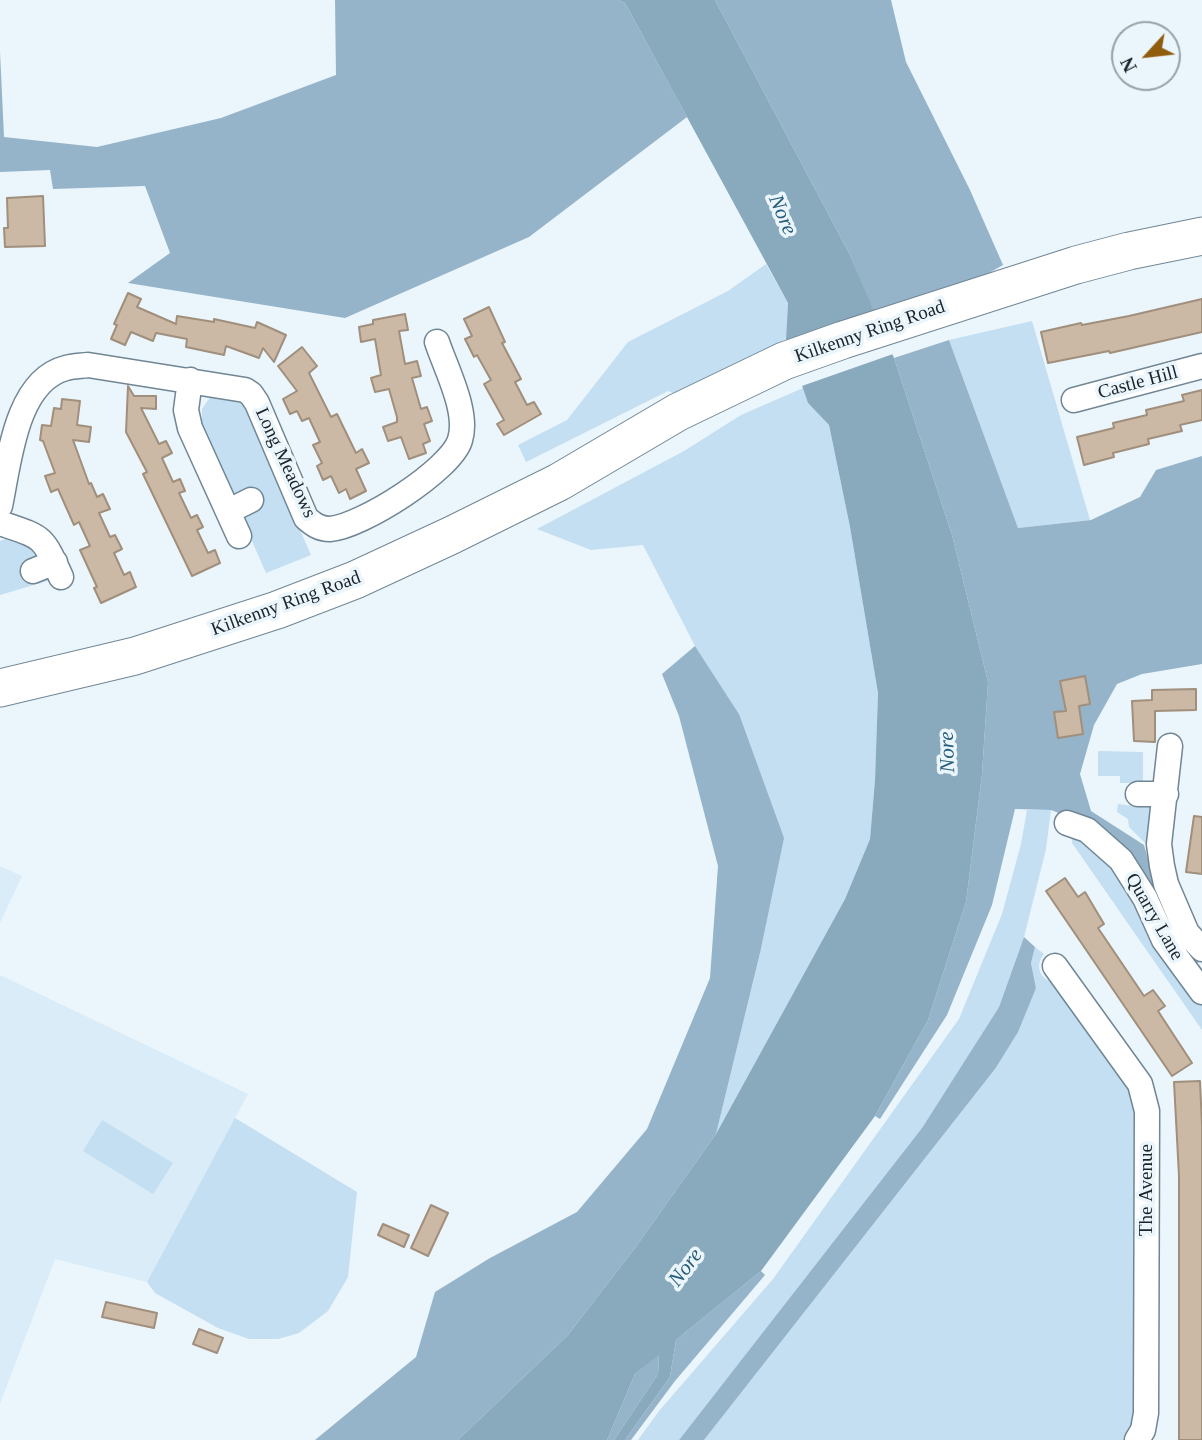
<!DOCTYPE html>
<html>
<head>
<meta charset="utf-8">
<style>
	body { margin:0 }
	#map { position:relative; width:1202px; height:1440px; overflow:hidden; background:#ebf5fc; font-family:Georgia,serif }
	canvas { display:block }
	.north { position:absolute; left:1111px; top:21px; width:70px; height:70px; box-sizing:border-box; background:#ebf5fc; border:2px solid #98a1a8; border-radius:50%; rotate:243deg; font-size:19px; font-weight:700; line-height:28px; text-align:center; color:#1b242a }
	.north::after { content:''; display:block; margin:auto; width:24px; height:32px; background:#905c0d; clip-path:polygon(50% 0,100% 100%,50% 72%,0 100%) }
</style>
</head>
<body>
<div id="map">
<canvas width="1202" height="1440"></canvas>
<div class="north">N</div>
</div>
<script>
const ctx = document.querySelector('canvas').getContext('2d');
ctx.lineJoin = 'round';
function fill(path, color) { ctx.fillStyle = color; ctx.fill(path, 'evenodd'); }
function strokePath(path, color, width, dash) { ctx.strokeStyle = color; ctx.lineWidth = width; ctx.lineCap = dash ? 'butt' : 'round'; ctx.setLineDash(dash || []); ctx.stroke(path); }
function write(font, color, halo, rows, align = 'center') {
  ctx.font = font + ' Georgia,serif'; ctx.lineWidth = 7; ctx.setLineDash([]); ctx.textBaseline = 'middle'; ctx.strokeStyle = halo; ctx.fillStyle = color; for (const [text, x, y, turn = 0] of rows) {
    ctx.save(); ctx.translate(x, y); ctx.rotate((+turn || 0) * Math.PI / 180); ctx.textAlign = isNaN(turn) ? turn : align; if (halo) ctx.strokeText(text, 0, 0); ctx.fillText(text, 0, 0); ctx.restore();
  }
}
fill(new Path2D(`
	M0,866l22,10 -22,47z
	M0,975l248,119 -101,188 -92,-23 -55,145z`), '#d9ecf8');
fill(new Path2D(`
	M766,264l22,39 -2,36 -108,56 -10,-4 -142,71 -8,-17 49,-25 61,-78 100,-51z
	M1032,321l58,199 -72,8 -69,-188z
	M803,388l5,15 21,22 21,102 28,166 -3,87 -5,59 -25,60 -129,235 44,-181 -21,-239 -44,-68 -52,-101 -52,5 -54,-21 147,-78 57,-36z
	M211,396l29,3 8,11 63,145 -45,18 -64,-146v-18z
	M9,537l27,6 9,34 9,2 -54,16v-54z
	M1098,751l45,1v31h-23v-7h-22z
	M1134,802l18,2 -5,41 -18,-18 -1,-8 -11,-7 1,-8 15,2z
	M1027,810h24l-5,39 -22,88 -25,70 -77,121 -243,312h-41l21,-29 114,-132 186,-260 43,-105 19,-70z
	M1071,832l36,20 95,149v29l-130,-187z
	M1035,947l9,7c-10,12 -4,27 12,28l79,109 4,321 -9,28h-426l291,-371 41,-81 -5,-25z
	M235,1118l122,74 -9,85 -20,34 -29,22 -21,6h-29l-31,-11 -63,-35 -8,-11z
	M102,1120l71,43 -20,31 -70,-43z`), '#c3dff1');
fill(new Path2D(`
	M335,0h283l7,3 62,114 -158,120 -184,81 -217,-35 42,-30 -25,-67 -92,3 -3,-19 -50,2v-120l4,85 93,10 124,-29 115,-43z
	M715,0h176l15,62 64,128 33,75 -28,16 -101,32 -24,-58z
	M949,340l69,188 73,-8 49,-23 16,-27 46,-14v208l-60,10 -25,10 -23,41 -14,49 11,37 53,34c10,35 22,95 55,115l-4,8 -108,-144 -36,-14 -36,-1 -23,96 -45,110 -67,104 -5,-3 53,-96 38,-118 16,-128 6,-92 -36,-147 -58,-177z
	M695,646l44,68 45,124 -24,115 -44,181 -81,114 -67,87 -110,105h-143l101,-83 19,-65 55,-34 87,-46 70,-83 63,-151 8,-112 -39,-150 -17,-42z
	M1024,937l11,10 -4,16 5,25 -18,44 -23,37 -291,371h-25l243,-312 77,-121z
	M761,1271l4,4 -90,106 -44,59h-6l45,-63 6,-37z
	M659,1354l-1,20 -44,66h-7l28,-66z`), '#95b4c9');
fill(new Path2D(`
	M618,0h97l135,255 44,103 58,177 36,147 -6,92 -16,128 -38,118 -53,96 -114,155 -85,69 -6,37 -45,63h-11l44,-66 1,-19 -24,19 -28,66h-149l110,-105 67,-87 81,-114 129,-235 25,-60 5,-59 3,-87 -28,-166 -21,-102 -21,-22 -22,-64 2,-36 -163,-300z`), '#89a9bd');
fill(new Path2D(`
	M878,313l18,40 -97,34 -15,-41z`), '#ebf5fc');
const building = new Path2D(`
	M43,196l2,50 -40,1 -1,-19h4l-1,-30z
	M128,293l13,6 -4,8 39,17 1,-8 37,6v-3l41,9 2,-6 29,13 -12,27 -11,-14 -4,10 -33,-12 -2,9 -38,-8 1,-8 -31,-6 -3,8 -22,-9 -6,13 -14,-6 6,-14 -3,-1z
	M1202,299v33l-92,21 -1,-2 -61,12 -7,-31 40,-9 1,2 47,-9z
	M489,307l16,35 -3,1 19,36 -6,3 12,23 7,-3 7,12 -37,21 -7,-11 7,-4 -20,-36 7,-4 -14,-25 -3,2 -9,-18 7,-3 -8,-17z
	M405,314l3,16 -9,1 6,33 12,-3 4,15 -9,2 9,31 6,-2 5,14 -8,3 6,17 -7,3 3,9 -17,6 -8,-22 -13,4 -5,-14 14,-5v-5l-8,-28 -14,3 -4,-14 10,-3 -6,-36 -14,3 -2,-15 14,-3v-4z
	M302,347l15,19 -8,7 22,44 6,-3 19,39 6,-4 7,14 -13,6 10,22 -16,8 -4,-10 -7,4 -8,-17 -8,4 -6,-14 5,-3 -9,-18 7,-3 -11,-24 -7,3 -5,-10 -7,3 -7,-15 14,-8 -19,-25z
	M128,386l6,10h22v13l-15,-1 18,36 7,-3 6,12 -10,5 11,24 7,-3 5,12 -6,2 12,25 6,-3 6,12 -6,3 11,23 7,-3 5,13 -28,13 -49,-102 4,-2 -21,-40z
	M1202,390v30l-22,5 2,6 -34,8 1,5 -36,9 1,4 -30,8 -7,-28 37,-9 -1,-5 34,-8 -1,-5 38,-9 -2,-6z
	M62,399l18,2 -3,24 14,2 -2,15 -16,-2 16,44 2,-1 6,14 6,-3 7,15 -11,4 11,24 5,-2 7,14 -8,4 10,22 6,-3 6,15 -35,16 -7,-15 3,-1 -17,-37 10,-4 -11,-24 -5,3 -16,-36 -7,3 -6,-16 10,-3 -12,-32 -3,-1 2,-15 9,1 3,-18 7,1z
	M1085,676l5,28 -11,2 4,28 -25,4 -4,-26 12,-1 -6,-30z
	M1196,689v21l-41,1v31l-21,-1 -2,-40 20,-1v-10z
	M1194,816l8,1v57l-16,-2z
	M1065,878l13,19 7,-5 19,32 -6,4 46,68 9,-6 12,16 -7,5 34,52 -20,13 -126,-185z
	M1200,1081l2,44v315h-23v-264l-5,-94z
	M431,1205l17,8 -20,43 -17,-8z
	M383,1224l26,11 -5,12 -26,-12z
	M106,1302l51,11 -3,15 -52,-11z
	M199,1329l24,9 -6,15 -24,-9z`);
fill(building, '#cbb9a5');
strokePath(building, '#a08f7c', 2);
const minor = new Path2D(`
	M190,380l-4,30 4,18 49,108
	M1074,400l128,-34
	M0,506c9,-42 15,-125 66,-138 7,-2 15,-2 22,-3l157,25 6,4 6,9 49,115c8,7 14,11 24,11 31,-2 121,-59 130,-89 9,-28 -14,-71 -23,-98
	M229,511l22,-11
	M0,523c44,15 42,12 61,54
	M33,571l22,-9
	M1170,746l-11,98 3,22 4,18 21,49 15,16
	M1138,794h28
	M1067,823l20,7 34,30 24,38 19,42 38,52
	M1055,966l85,118 7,27 -1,302 -3,17 -6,10`);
const highway = new Path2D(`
	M0,688l135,-32 142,-46 78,-30 97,-45 107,-53 119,-70 106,-51 59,-21 233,-75 53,-14 73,-15`);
strokePath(minor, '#708695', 27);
strokePath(highway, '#708695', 39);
strokePath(minor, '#fff', 24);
strokePath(highway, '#fff', 37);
write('19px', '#1b242a', '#ebf5fc', [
	["Kilkenny Ring Road",870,332,-19],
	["Castle Hill",1138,383,-15],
	["Long Meadows",285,463,65],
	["Kilkenny Ring Road",286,604,-20],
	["Quarry Lane",1154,917,60],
	["The Avenue",1147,1190,-90]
]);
write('italic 21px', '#275d7b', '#ebf5fc', [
	["Nore",782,215,67],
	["Nore",948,752,-92],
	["Nore",686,1268,-53]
]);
</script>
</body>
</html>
